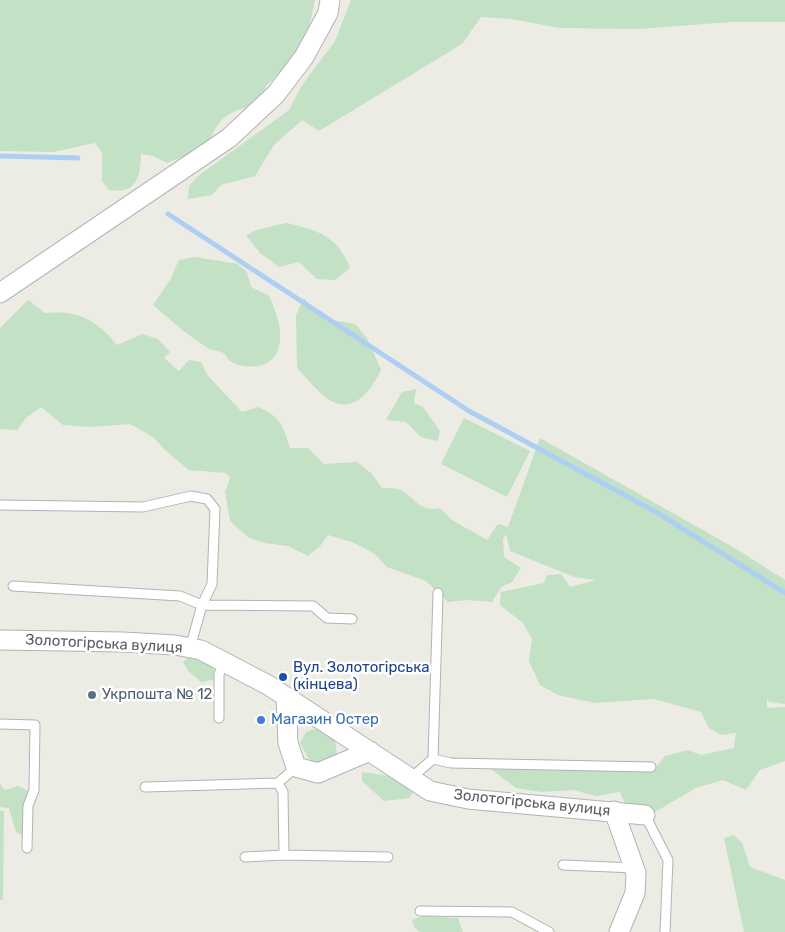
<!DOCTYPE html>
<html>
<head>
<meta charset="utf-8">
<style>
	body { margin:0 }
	canvas { display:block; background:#ecebe4 }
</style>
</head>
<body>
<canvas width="785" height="932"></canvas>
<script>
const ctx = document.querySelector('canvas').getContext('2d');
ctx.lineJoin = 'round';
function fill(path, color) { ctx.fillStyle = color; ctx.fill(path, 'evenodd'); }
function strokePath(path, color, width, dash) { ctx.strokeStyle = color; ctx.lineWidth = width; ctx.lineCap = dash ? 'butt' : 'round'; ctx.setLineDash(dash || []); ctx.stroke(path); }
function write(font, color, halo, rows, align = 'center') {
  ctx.font = font + ' Rubik,sans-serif'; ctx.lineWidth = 5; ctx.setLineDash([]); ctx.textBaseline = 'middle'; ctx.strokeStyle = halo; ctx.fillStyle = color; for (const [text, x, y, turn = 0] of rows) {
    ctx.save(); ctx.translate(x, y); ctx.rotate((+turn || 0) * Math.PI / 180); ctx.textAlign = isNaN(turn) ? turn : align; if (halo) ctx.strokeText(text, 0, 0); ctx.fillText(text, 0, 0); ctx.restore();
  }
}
fill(new Path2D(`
	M0,0h315l-7,32 -16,29 -26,25 -7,18c-31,8 -41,11 -51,43l-41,16 -14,-7 -12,-2c-1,24 -4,40 -32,36l-7,-9v-28l-7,-10 -42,9 -53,-1z
	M351,0h434v22h-54l-94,7 -77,-1 -49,-9 -30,-2 -19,27 -143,87 -17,-11 -28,25 -19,31 -34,9 -9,10 -24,4 1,-13 9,-10 91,-66 13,-25 33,-44z
	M286,223c32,7 52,13 64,45l-15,12 -18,-1 -18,-17 -20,5 -19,-14 -14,-18 11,-5z
	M195,257l43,7 9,8 4,15 18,9c7,15 16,39 8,56 -7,17 -31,18 -47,9 -3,-2 -4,-7 -7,-8 -5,-3 -11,-2 -15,-5 -20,-12 -37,-28 -55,-43l17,-25 9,-20z
	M304,298c14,22 28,22 51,26l12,14 14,32c-9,18 -25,44 -50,31 -12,-7 -24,-23 -34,-33l-1,-53z
	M28,300l17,13c33,-3 52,7 72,32l25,-11 16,5 12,13 -6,6 15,13 10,-11 12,2 7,14 34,36 16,-5c23,9 25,20 32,41h18l16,16 33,-2 14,11 11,15c5,0 12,0 16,1 17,6 19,24 42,19l12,12 35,20 11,-16 10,3 32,-89 198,112 47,30v124l-16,-2 -2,-4v10l18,-1v54l-25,9 -14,20 -23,-10 -27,8 -41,24 -27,-3 -8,-17 -24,4 -23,-6 -32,2 -25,-4 -24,-18 22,-9 110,10h29l12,-15 23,-6 13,5 33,-7 2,-15 -15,2 -12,-7 -8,-16 -47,-13 -59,4 -37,-8 -18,-10 -11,-24 3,-22 -9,-16 -23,-18 1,-13 43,-9 3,-8 14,-1 9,13 26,-7 -22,-3 -64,-26 -4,-17 -3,5 1,18 17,11 -9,14 -11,5 -9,15 -25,-2 -19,2 -22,-21 -39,-14 -12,-13 -23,-12 -24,-7 -8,11 -12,10 -20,-10 -23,-3 -16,-5 -19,-17 -5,-29 5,-14 -4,-5 -37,-3 -24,-20 -12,-13 -23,-13 -38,3 -29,-2 -22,-18 -15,11 -9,12 -17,-1v-101z
	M416,389l-2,14 9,4 17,24 -2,10 -17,-4 -15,-15 -20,-2 16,-28z
	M464,418l66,33 -23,46 -66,-33z
	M190,656l15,6 9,7 1,10 -14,3 -13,-11 -5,-9z
	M317,728l18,12 2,16 -18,7 -10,-4 -9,-16 6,-11z
	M362,772l27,4 25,13 -4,9 -26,3 -22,-20z
	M0,784l5,6 13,-4 13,6 -3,47 -12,-7 -7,-24 -9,-1z
	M0,811h4l-1,89h-3z
	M734,835l8,8 8,24 35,13v52h-41l-20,-94z
	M423,916l35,2 5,14h-43l-6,-5 -2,-7z`), '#c3e1c5');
strokePath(new Path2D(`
	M0,156l78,2
	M168,214l301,197 187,101 129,81`), '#accff3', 5);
const lane = new Path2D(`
	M0,505l143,2 48,-11 16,3 8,10 -3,75 -10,21 -12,43
	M13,586l167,10 22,9 111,1 14,12 25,1
	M219,718v-44l5,-12
	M0,724l35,1 -1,65 -6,16 -1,42
	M433,759l18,4 200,4
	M411,778l22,-19 5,-166
	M278,783l5,9 1,63 104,2
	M145,787l133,-4 18,-16
	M645,815l23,45 -3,72
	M245,857l39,-2
	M563,865l72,3
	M420,911l92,1 37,20`);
const street = new Path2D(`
	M0,293l229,-155 47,-44 28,-37 24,-44 2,-13
	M0,640l123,2 52,3 26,5 67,35 162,106 38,8 177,16
	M286,697l2,46 8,24 22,6 52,-22
	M614,811l22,62 -1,20 -16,39`);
strokePath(lane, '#b1b3b7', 11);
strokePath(street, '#b1b3b7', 21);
strokePath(lane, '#fff', 9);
strokePath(street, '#fff', 19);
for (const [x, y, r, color] of [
	[283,677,5,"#1a4fb4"],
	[92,695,5,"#5c6f8a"],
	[261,720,5,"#3f7fe0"]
]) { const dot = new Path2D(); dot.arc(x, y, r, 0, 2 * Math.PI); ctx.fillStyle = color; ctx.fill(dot); strokePath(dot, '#fff', 2); }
write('15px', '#5c5e62', '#fff', [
	["Золотогірська вулиця",104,644,3],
	["Золотогірська вулиця",532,803,6]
]);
write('15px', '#164399', '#fff', [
	["Вул. Золотогірська",293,668],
	["(кінцева)",293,685]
], 'left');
write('15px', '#4e5e75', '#fff', [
	["Укрпошта № 12",102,695]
], 'left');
write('15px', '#366cbe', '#fff', [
	["Магазин Остер",271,720]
], 'left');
</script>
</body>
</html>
